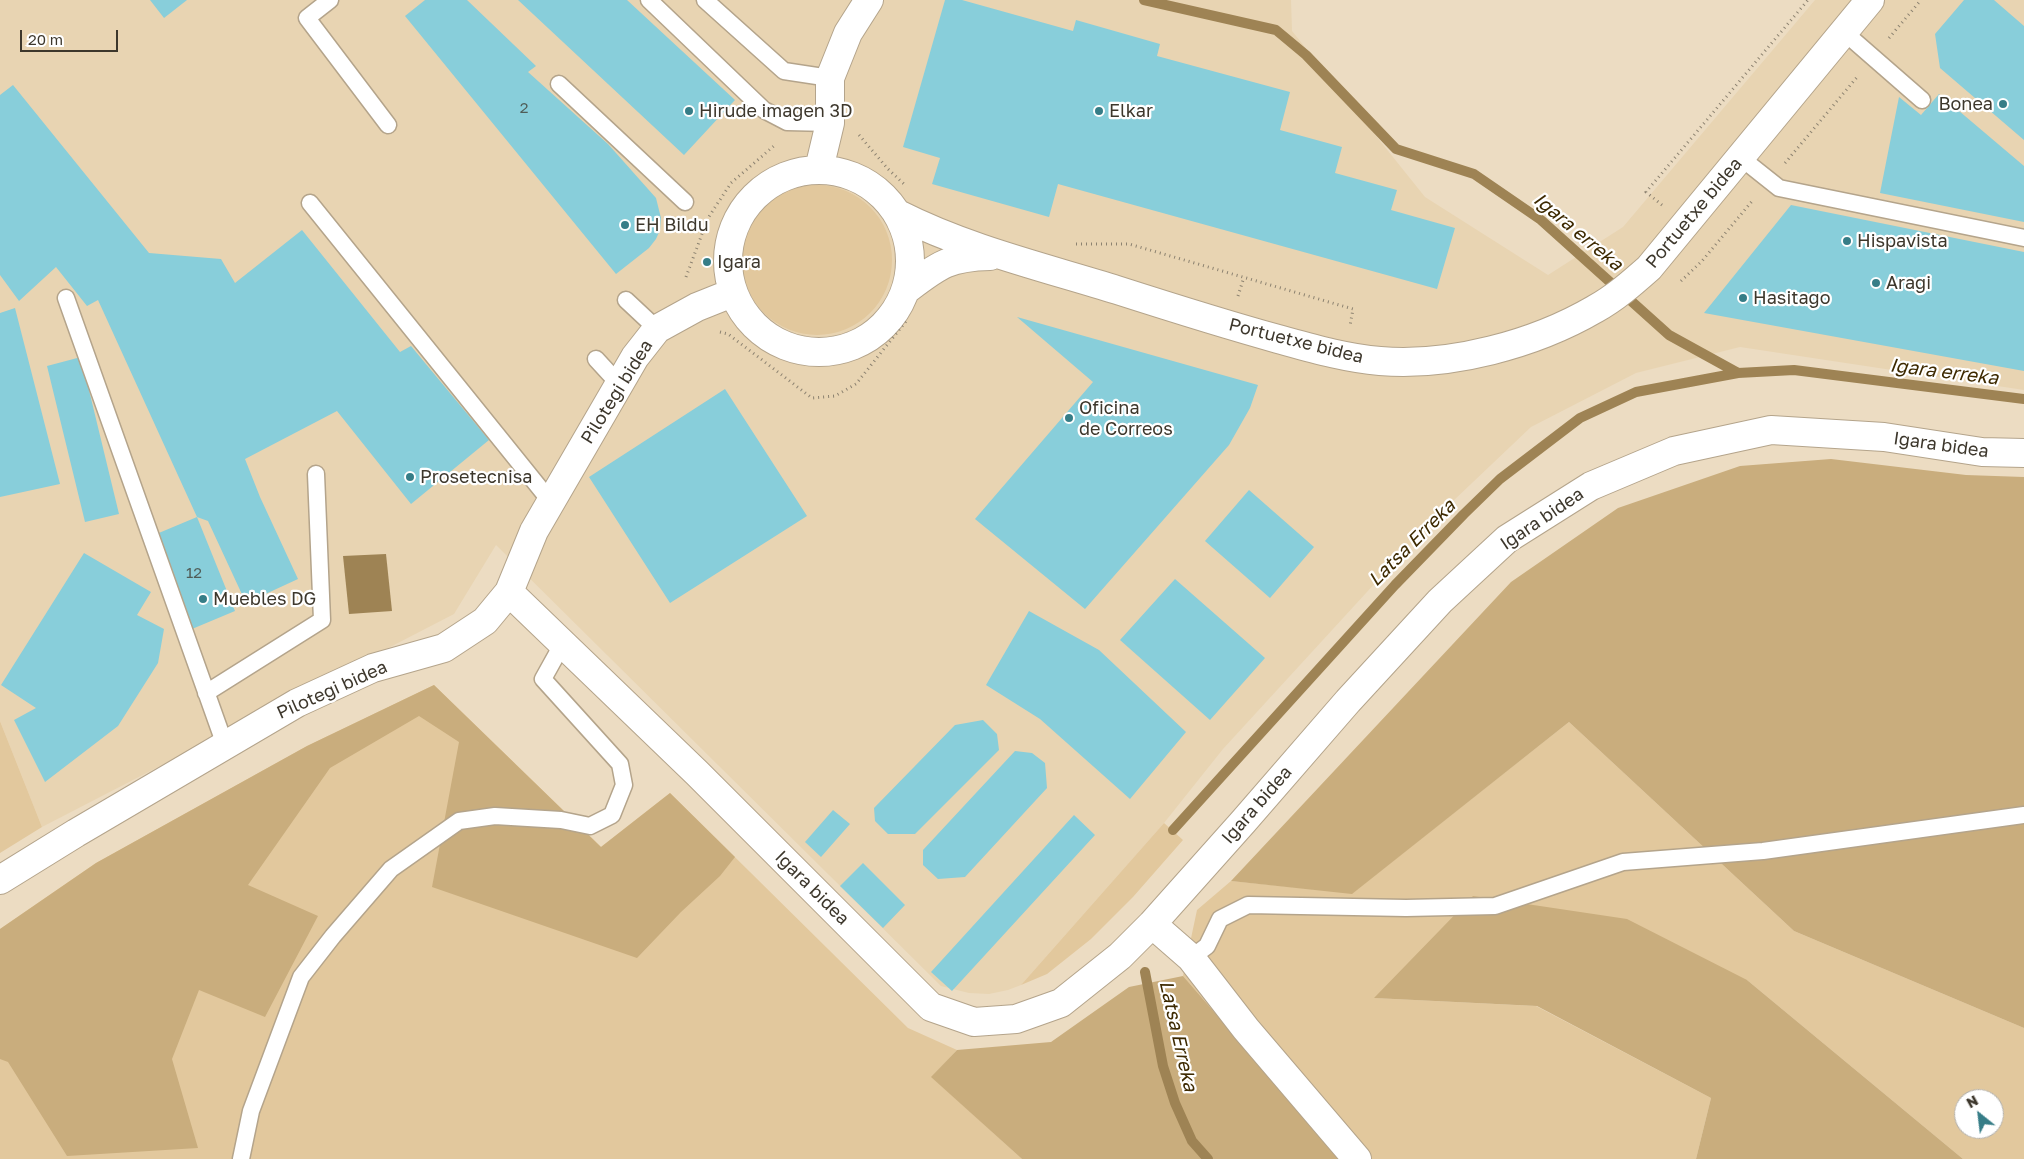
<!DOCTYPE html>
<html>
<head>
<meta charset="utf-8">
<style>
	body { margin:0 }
	#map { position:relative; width:2024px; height:1159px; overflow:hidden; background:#ecdcc2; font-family:"Golos Text",sans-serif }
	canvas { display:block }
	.north { position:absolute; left:1954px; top:1089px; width:50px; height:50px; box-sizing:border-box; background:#fff; border:1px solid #b1afab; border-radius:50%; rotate:331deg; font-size:14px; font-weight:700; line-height:20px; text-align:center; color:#3d372c }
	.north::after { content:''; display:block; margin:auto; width:18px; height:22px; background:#367d87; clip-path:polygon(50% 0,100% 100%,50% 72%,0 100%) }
	.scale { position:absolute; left:20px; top:30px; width:98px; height:22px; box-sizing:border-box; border:2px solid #3d372c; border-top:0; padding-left:6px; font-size:15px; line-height:18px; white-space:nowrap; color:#3d372c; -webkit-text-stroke:4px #fff; paint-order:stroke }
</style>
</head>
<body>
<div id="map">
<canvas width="2024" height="1159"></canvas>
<div class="north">N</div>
<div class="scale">20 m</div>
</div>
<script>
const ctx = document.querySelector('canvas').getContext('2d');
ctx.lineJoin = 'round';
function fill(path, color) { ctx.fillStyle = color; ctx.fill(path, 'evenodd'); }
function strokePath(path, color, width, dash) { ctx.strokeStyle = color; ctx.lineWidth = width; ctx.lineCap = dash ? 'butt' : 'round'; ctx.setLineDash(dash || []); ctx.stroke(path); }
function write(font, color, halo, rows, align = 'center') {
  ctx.font = font + ' "Golos Text",sans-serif'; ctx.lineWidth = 4.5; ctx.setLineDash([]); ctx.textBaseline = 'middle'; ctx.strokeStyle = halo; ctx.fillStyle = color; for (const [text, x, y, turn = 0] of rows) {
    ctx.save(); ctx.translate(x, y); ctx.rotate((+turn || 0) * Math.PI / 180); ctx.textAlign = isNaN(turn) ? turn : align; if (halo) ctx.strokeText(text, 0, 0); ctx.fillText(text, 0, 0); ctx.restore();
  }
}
fill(new Path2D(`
	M0,0h1291l1,31 133,166 123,78 75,-48 192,-227h209v390l-284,-43 -104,26 -105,54 -99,94 -209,228 -59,74 -143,162 -13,5 -19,4 -20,-1 -28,-7 -445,-441 -42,69 -412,213 -42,-106z`), '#e8d4b2');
fill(new Path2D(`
	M742 260a75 75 0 1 1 150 0a75 75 0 1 1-150 0Z
	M434,685l167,162 69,-54 238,235 49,22 -25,27 90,82h-1022v-230l96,-66 211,-117z
	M0,721l42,106 -42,26z
	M1569,722l225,209 230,97v131h-61l-216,-179 -373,18 162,8 175,92 -15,61h-354l-159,-183 14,-66 34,-29 121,12zM1964,1099h30v30h-30z
	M1164,823l19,17 -50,57 -42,42 -44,35 -26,11z`), '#e2c89d');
fill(new Path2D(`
	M1831,459l135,16 58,2v551l-230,-97 -225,-209 -217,172 -121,-13 280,-299 107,-74 122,-42z
	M434,685l167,162 69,-54 65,64 -15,19 -39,36 -44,46 -205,-71 27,-145 -40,-26 -89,52 -82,117 70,31 -53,101 -66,-27 -27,69 26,89 -131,8 -59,-94 -8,-3v-130l96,-66 211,-117z
	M1473,896l154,23 120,61 216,179h-267l15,-61 -174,-92 -163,-8z
	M1183,976l159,183h-320l-91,-82 26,-27 94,-8 78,-55z`), '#c9ad7d');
fill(new Path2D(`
	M386,554l6,57 -43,3 -6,-58z`), '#9e8354');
strokePath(new Path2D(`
	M1144,0l132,30 30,25 90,94 78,25 67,46 128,115 69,38
	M1173,830l222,-245 69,-71 36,-35 80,-61 56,-26 102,-19 56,-3 230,29
	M1145,972l18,94 12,37 17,38 16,18`), '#9e8354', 10);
fill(new Path2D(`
	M150,0h37l-23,18z
	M425,0h42l69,66 -8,6 80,72 48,54 5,20 -1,12 -4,9 -7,9 -33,26 -211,-258z
	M518,0h109l108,100 -51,55z
	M945,0h17l111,31 3,-11 84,24 -3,12 133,36 -10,38 62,17 -7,26 62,17 -6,20 64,18 -18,61 -379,-105 -9,33 -117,-33 8,-26 -37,-11z
	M1964,0h30l30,26v114l-84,-72 -5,-34z
	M13,85l136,168 72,6 14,24 67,-53 98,122 11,-6 78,94 -78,64 -74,-93 -92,48 15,38 38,82 -52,24 -38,-82 -11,-4 -99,-217 -11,6 -31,-39 -37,34 -19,-26v-180z
	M1939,94l85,72v56l-144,-29 19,-96 22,18z
	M1791,205l233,47v119l-320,-58z
	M15,308l45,176 -60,13v-184z
	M1017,317l241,68 -8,23 -21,37 -144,164 -110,-90 118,-137z
	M81,357l38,157 -34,8 -38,-156z
	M725,389l82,127 -137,87 -81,-126z
	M1249,490l65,57 -44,51 -65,-57z
	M197,517l38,94 -43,18 -38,-94z
	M84,553l67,39 -14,23 27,14 -6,34 -40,63 -73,56 -31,-62 22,-12 -35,-23z
	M1175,579l90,79 -55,62 -90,-80z
	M1029,611l70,39 87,82 -56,67 -90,-80 -54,-34z
	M983,720l14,14 2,16 -84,84h-27l-13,-13 -1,-13 81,-83z
	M1015,751l17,2 13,10 2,25 -82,89 -27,2 -15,-14v-15z
	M833,810l17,14 -29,33 -16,-15z
	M1074,815l21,20 -143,156 -21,-19z
	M863,863l42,42 -22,23 -43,-42z`), '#88ceda');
const service = new Path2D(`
	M330,0l-23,18 81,107
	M649,0l115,110 23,12 43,1
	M705,0l79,71 46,7
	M1844,32l78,68
	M559,84l126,118
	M1740,157l39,31 245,50
	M310,203l241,299
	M66,298l159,447
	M626,300l31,29
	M596,359l23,25
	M206,693l116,-73 -6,-146
	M1191,958l16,-12 13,-27 28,-14 158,3 89,-2 128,-44 140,-11 261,-36
	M241,1159l10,-48 50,-134 32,-41 58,-67 68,-48 36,-5 66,4 29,6 22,-11 12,-30 -4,-21 -77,-85 20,-36`);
const minor = new Path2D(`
	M819,169l11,-46v-45l18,-45 21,-33
	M728 261a91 91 0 1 1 182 0a91 91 0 1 1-182 0Z
	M898,214c69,35 145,53 219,76 53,17 107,34 161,49 33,9 67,19 102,22 70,6 155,-17 215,-52 20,-11 37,-26 54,-41l221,-268
	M906,290c33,-25 42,-33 84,-34
	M509,592l188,181 234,234 43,15 42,-3 45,-16 59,-47 32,-32 91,-102 105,-121 92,-100 67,-62 84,-53 83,-35 97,-21 113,7 98,15 42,1
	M0,880l76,-47 221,-130 76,-35 71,-20 41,-27 24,-29 25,-61 101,-174 22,-28 40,-22 35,-14
	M1152,924l39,34 55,71 111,130`);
strokePath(service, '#b4a48b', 19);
strokePath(minor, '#b4a48b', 30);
strokePath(new Path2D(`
	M1889,38l32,-38
	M859,135l29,34 16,15
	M1785,163l73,-87
	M1662,205l-16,-13 162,-192
	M1076,244h53l224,65 -3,17
	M686,277l22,-59 23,-35 44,-38
	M1681,281l21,-20 51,-61
	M1238,296l6,-19
	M720,332l8,2 84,64 23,-2 21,-12 51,-64`), '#8c8270', 3, [1, 4]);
strokePath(service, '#fff', 16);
strokePath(minor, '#fff', 28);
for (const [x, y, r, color] of [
	[2003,104,5,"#367d87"],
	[689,111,5,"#367d87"],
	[1099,111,5,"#367d87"],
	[625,225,5,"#367d87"],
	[1847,241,5,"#367d87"],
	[707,262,5,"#367d87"],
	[1876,283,5,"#367d87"],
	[1743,298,5,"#367d87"],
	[1069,418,5,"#367d87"],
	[410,477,5,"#367d87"],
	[203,599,5,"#367d87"]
]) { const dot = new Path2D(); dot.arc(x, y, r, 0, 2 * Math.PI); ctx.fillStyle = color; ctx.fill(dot); strokePath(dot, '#fff', 2); }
write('15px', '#505d58', null, [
	["2",524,108],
	["12",194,573]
]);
write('18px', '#3d372c', '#fff', [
	["Bonea",1993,104,"right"],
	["Hirude imagen 3D",699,111],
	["Elkar",1109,111],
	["EH Bildu",635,225],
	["Hispavista",1857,241],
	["Igara",717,262],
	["Aragi",1886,283],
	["Hasitago",1753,298],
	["Oficina",1079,408],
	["de Correos",1079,429],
	["Prosetecnisa",420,477],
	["Muebles DG",213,599]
], 'left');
write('18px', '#3d372c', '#fff', [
	["Portuetxe bidea",1694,213,-50],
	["Portuetxe bidea",1296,341,14],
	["Pilotegi bidea",617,392,-58],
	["Igara bidea",1941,445,8],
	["Igara bidea",1542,519,-34],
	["Pilotegi bidea",332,690,-24],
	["Igara bidea",1257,805,-49],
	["Igara bidea",812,888,45]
]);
write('italic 19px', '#3d2900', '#fff', [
	["Igara erreka",1578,232,40],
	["Igara erreka",1944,372,7],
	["Latsa Erreka",1412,543,-45],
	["Latsa Erreka",1178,1036,77]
]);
</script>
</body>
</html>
